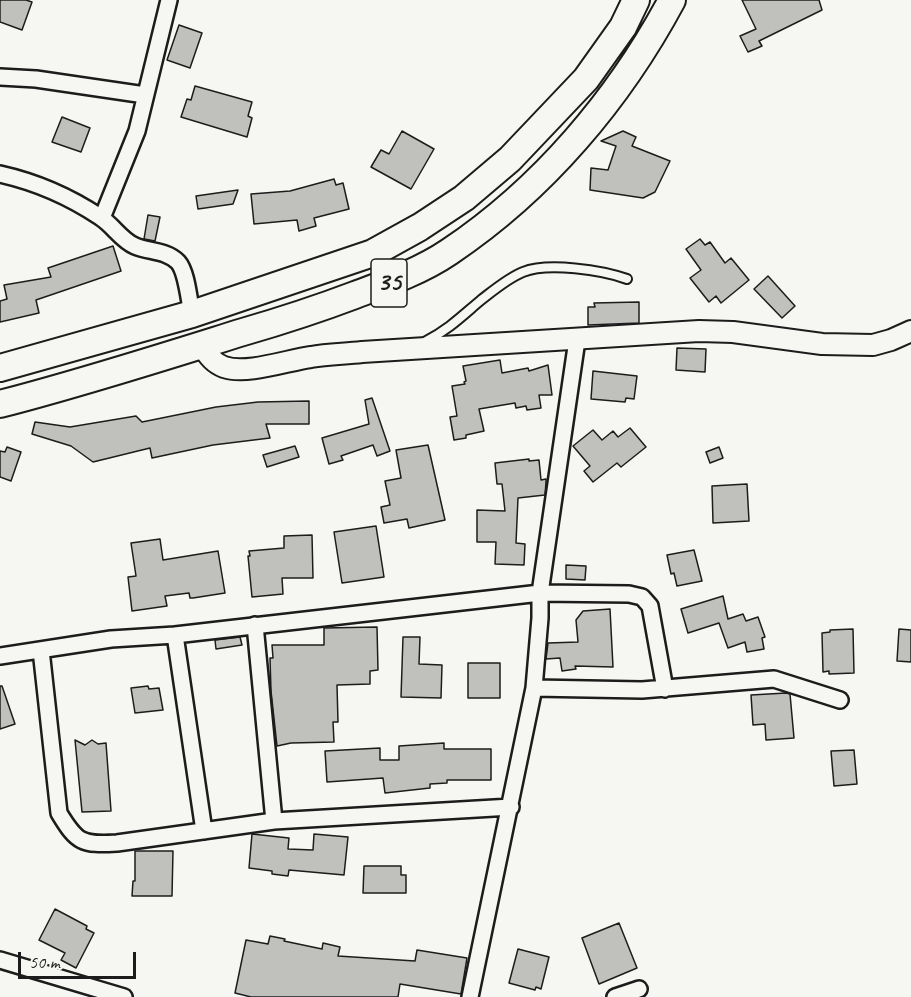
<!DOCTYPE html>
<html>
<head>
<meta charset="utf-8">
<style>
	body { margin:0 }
	#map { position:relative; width:911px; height:997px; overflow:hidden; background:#f6f6f2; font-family:Caveat,sans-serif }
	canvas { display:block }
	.scale { position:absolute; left:18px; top:952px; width:118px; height:27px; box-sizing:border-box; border:3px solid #1c1c1c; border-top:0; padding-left:8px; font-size:18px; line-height:21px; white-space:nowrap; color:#1c1c1c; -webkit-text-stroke:4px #f6f6f2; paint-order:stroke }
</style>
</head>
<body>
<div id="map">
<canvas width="911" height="997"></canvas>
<div class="scale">50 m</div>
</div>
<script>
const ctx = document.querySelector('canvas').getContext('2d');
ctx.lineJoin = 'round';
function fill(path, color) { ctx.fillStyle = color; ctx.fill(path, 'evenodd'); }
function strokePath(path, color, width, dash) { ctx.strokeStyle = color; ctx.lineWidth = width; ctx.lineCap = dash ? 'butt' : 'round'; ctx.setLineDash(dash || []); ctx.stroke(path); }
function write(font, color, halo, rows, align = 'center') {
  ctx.font = font + ' Caveat,sans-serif'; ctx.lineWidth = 6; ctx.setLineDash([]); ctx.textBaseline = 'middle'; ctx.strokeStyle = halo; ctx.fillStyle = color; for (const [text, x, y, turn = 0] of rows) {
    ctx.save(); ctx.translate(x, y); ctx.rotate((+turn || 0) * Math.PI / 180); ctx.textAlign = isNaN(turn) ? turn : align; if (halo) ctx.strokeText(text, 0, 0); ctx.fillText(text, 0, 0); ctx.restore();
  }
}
const building = new Path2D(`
	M0,0h26l6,2 -10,28 -22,-8z
	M742,0h77l3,10 -63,31 3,5 -14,6 -8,-16 16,-7z
	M179,25l23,8 -12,35 -23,-8z
	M195,86l57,16 -4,14 4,2 -5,19 -66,-20 6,-18 4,1z
	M62,117l28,11 -9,24 -29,-10z
	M402,131l32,18 -23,40 -40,-22 10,-17 8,4z
	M623,131l13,6 -4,9 38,15 -15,31 -12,6 -53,-8 1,-22 17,2 8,-24 -15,-5z
	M334,179l2,6 7,-2 6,26 -35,9 2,8 -17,5 -2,-11 -43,4 -3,-30 39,-3z
	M238,190l-5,14 -35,5 -2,-13z
	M148,215l12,2 -5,24 -11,-2z
	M700,239l5,6 5,-3 15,21 6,-5 18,22 -28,23 -5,-7 -7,6 -19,-24 11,-8 -15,-21z
	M113,246l8,25 -85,29 3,13 -39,9v-21l7,-2 -3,-14 47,-8 -3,-9z
	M768,276l27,30 -13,12 -28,-29z
	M639,302v21l-51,2v-18h7l-1,-4z
	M677,348l29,1 -1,23 -29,-2z
	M500,360l2,13 26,-5 1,3 19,-6 4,30h-13l2,13 -14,2 -1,-4 -10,2 -1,-5 -36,6 5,22 -18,4v3l-12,2 -4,-23 7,-1 -5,-30 13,-2 -1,-2 2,-1 -3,-15z
	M593,371l44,5 -3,23 -8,-1 -1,4 -34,-3z
	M372,398l18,53 -13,5 -4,-11 -32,11 2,4 -14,4 -7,-26 47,-14 -4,-24z
	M309,401v23h-43l4,14 -57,7 -61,13 -2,-10 -57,14 -22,-16 -39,-12 3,-12 35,5 66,-11 6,6 74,-15 42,-5z
	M630,428l16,19 -25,20 -4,-4 -24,19 -9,-11 6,-5 -17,-20 20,-16 9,10 11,-9 5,6z
	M428,445l17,75 -36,8 -2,-9 -23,4 -3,-16 9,-2 -5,-24 16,-3 -5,-28z
	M295,446l4,11 -32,10 -4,-12z
	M7,447l14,5 -10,29 -11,-4v-26l5,1z
	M719,447l4,11 -13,5 -4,-11z
	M529,459v2l10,-1 2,20 5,-1v3l-1,13 -27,3 -2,45 9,1 -1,21 -29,-1 1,-22h-19v-32l28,1 -3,-27h-5l-2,-21z
	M747,484l2,37 -36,2 -1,-37z
	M376,526l8,51 -42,6 -8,-51z
	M312,535l1,43h-31l1,16 -31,3 -4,-41h2l-1,-5 35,-3v-12z
	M160,539l3,21 55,-9 7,42 -32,5h-3l-1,-5 -24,3 2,10 -35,5 -4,-34 8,-1 -5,-33z
	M694,550l8,31 -25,5 -3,-13 -3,1 -4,-19z
	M566,565l20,1 -1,14 -19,-1z
	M723,596l5,23 15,-5 3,7 12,-4 7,20 -3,1 2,11 -17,3 -2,-10 -17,6 -9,-25 -31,10 -7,-24z
	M610,609l3,58 -38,-1 1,3 -14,2 -2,-13 -14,1 2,-16 30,-1 -2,-22 7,-9z
	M377,627l1,43 -8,1v13l-33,1 1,37h-5l1,20 -43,1 -14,3 -6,-55 -1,-33h3l-1,-13h52v-17z
	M853,629l1,44 -25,1v-3l-6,1 -1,-39 8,-1v-2z
	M899,629l12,1v32l-14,-1z
	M240,637l2,8 -26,4 -1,-9z
	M403,637h17l-1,27 23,1 -1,33 -40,-1z
	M468,663h32v35h-32z
	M0,686h2l13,38 -15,5z
	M148,686l1,3 10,-1 4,22 -28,3 -4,-25z
	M786,693l4,1 4,44 -28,2 -1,-16 -12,1 -2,-30z
	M75,740l10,5 7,-5 6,4 8,-1 5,68 -29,1z
	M444,743v6h47v31h-44v3l-17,1v4l-45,5 -2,-15 -56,4 -2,-31 55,-3v12h19v-14z
	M854,750l3,34 -23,2 -3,-35z
	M252,834l37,4 -1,11 25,1 1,-16 34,3 -4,38 -55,-5 -1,6 -16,-2v-3l-23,-3z
	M135,851h38l-1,45h-40l1,-15h2z
	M364,866h37v9h5v18h-43z
	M55,909l32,17 -1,3 8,4 -18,35 -15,-8 4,-7 -26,-13z
	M619,923l18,45 -38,16 -17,-46z
	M270,936l15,3 -1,2 38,8 1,-6 17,4 -2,9 77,5 2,-11 50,8 -6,36 -61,-10 -2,13h-147l-16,-4 11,-53 22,4z
	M518,949l31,8 -8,32 -5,-2 -1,3 -26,-7z`);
fill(building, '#c0c0bd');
strokePath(building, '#1c1c1c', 1.5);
const service = new Path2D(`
	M426,341c22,-11 36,-25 55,-41 13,-10 27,-22 42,-28 25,-10 79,-2 104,7`);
const minor = new Path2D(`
	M0,77l36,2 109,16
	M0,174c36,8 70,23 100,43 13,8 21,23 35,29 14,6 31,4 43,16 9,10 11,39 14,52
	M102,218l35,-87 32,-131
	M255,625l19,196
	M175,635l29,196
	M41,650l18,163c18,30 23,32 58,30l157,-22 237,-14
	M0,656l111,-17 64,-4 365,-42 89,1 13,3 8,9 15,83
	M534,688l108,2 132,-11 66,21
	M0,960l124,37
	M470,997l64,-309 6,-70v-25l37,-253
	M615,997l24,-8`);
const tertiary = new Path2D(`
	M202,345c5,10 11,18 22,22 23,8 64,-7 87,-10 17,-3 34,-3 51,-5l337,-21 34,1 89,12 51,1 18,-5 20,-9`);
const trunk = new Path2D(`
	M0,368l192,-54 181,-61 47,-26 44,-29 46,-39 76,-80 37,-52 13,-27
	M0,404c82,-21 163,-47 243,-72 38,-11 75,-23 112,-37 32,-12 66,-24 94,-43 94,-63 170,-153 223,-252`);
strokePath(service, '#1c1c1c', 12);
strokePath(minor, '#1c1c1c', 20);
strokePath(tertiary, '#1c1c1c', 24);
strokePath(trunk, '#1c1c1c', 30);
strokePath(service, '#f6f6f2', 8);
strokePath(minor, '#f6f6f2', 15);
strokePath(tertiary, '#f6f6f2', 20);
strokePath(trunk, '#f6f6f2', 26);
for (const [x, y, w] of [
	[389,283,36]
]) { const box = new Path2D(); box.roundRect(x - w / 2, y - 24, w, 48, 4.5); ctx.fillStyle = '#f6f6f2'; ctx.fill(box); strokePath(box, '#1c1c1c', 1.5); }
write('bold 27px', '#1c1c1c', null, [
	["35",389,283]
]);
</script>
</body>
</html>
